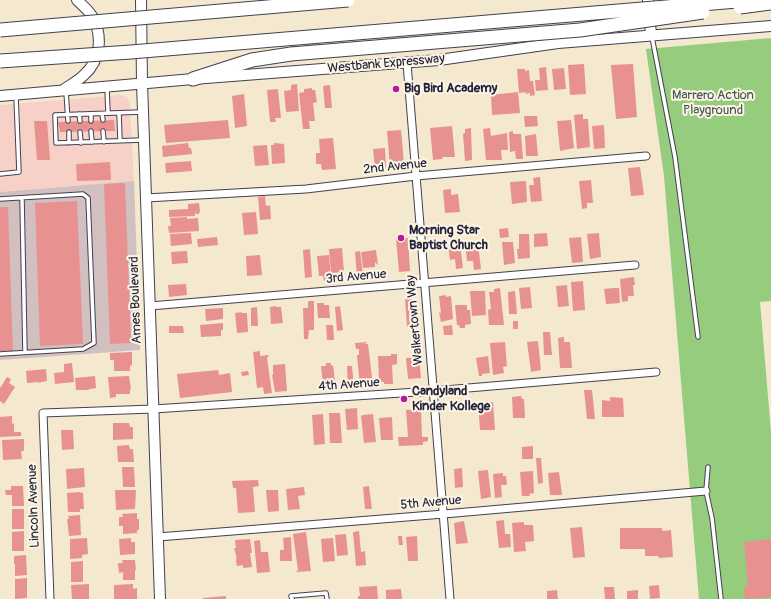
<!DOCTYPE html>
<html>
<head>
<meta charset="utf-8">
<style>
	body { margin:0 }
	canvas { display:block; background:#f4e8cf }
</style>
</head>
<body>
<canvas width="771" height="599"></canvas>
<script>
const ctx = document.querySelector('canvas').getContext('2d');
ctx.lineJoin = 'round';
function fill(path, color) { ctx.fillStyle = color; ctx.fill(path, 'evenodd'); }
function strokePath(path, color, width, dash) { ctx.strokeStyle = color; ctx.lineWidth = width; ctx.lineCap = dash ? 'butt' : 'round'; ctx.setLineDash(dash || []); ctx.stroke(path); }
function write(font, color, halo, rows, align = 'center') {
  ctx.font = font + ' Pangolin,sans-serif'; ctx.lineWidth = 4; ctx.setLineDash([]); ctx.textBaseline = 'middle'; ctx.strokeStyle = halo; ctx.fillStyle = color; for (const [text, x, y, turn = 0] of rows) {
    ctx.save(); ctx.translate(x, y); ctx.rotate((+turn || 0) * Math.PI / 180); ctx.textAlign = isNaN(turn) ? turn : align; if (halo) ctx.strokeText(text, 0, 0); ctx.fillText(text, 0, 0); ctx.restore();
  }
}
fill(new Path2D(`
	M121,95l6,2 3,6 4,78 -134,11v-87z`), '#f7d1c8');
fill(new Path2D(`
	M134,181l6,169 -140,10v-168z`), '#d2bfc0');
fill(new Path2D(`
	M771,38v263l-11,1 11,130v167h-72l-35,-423 -18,-127z`), '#96cc7e');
fill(new Path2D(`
	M584,64l2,30 -16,1 -2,-30z
	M633,64l4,53 -21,2 -5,-54z
	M546,67l2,23 -12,1 -1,-11h5l-1,-12z
	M564,68l2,21 -12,1 -2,-21z
	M517,69h8v2l4,-1 1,11h3l2,14 -5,1v-3l-5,1 1,-2 -7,1z
	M297,84l2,27 -13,1 -2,-21 7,-1v-5z
	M330,85l2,23h-7l-2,-22z
	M312,88v2h3l2,12 -4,1 2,18h-6l1,8h-7l-4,-36 5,-1v-3z
	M278,89l3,29h-6l1,4h-6l-3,-32z
	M518,92l2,21 -28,2 -1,-20z
	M244,94l3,32 -12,2 -3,-32z
	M583,114v5h5l2,28 -13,2 -3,-34z
	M524,116h13l1,10 -13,1z
	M114,120l1,11 -55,1 -2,-10z
	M228,120l2,18 -64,5 -2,-18z
	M571,120l3,28 -14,3 -3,-30z
	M34,121h13l3,39h-13z
	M604,125l1,23 -11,1 -2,-23z
	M452,126l3,31h-12l-1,2 -9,1 -3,-32z
	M471,128l1,32 -7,1 -2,-27 2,-1v-4z
	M490,128l1,8 16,-3 1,17h-7l1,10h-16l-3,-31z
	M401,130l3,34h-6v3h-8l-3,-36z
	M513,131v3h8l2,25h-7l-1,-8 -5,1 -1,-20z
	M536,134l2,22h-12l-1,-20z
	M333,138l3,31 -14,1 -1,-6h-5v-11h4l-1,-14z
	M188,143l1,5h2l1,6 -29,3 -1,-11z
	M274,143l10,1 1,19 -13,1 -1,-19h3z
	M267,145l2,20 -14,1 -2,-20z
	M385,148l1,20h-11l-2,-19z
	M191,161l1,10 -26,2 -1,-10z
	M110,162l1,18 -34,1 -1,-17z
	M640,167l4,28 -13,1 -3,-28z
	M540,177l2,24 -11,1 -2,-17h5l-1,-7z
	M591,180l2,23h-6v5l-5,1 -3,-28z
	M526,181l1,21 -15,2 -2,-22z
	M125,183l6,160 -21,1 -6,-160z
	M451,189v6l7,-1 2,18 -15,1 -2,-23z
	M265,196l1,10 4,-1 1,14 -11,1 -2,-23z
	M77,201l6,143 -43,2 -5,-143z
	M199,203l1,8 -1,3h-3l-1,-2v4l-26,1v-7l19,-1v-5z
	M0,207h8l5,144h-13z
	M256,212l2,22 -14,1 -2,-22z
	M187,217v2l11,-1 1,13 -30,2 -1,-7h3l-1,-8z
	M508,228l1,9 -9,1 -1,-9z
	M191,233l1,11 -21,2 -1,-12z
	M547,233l1,13 -14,1v-13z
	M599,233l2,24 -11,2 -3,-25z
	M519,234h10l1,24 -12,1 -1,-10h2z
	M217,237l1,8 -20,2 -1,-8z
	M581,237l2,25 -11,1 -3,-25z
	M408,238l2,33 -11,1 -3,-33z
	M502,242h11l2,21 -11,2z
	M478,244l3,25 -7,1 -1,-9h-6l-1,-10h6l-1,-6z
	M460,245l3,23 -7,1 -1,-10 -5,1 -2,-14z
	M342,248l2,24 -13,1 -2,-24z
	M310,249l2,28 -7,1 -2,-28z
	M376,250l2,15 -3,-3v5l-12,1 -2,-16z
	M185,251h2l1,12 -16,1 -1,-12z
	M360,251l3,24 -6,1 -2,-24z
	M260,255l2,20 -15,1 -1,-20z
	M329,255l2,25 -7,1 -1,-5h-4l-2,-20z
	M634,277l1,8h-2l1,11h-6v5l-6,1 -2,-23z
	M583,281l2,29 -12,1 -2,-29z
	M186,284l1,11 -18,2 -1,-12z
	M567,285l2,21 -11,1 -2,-21z
	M530,287l2,21 -11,1 -2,-21z
	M500,288l4,37h-15l-1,-15 3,-1 -2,-17h5v-3z
	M614,288h5l1,15 -14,1 -2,-15z
	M470,291h15l1,24 -14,1z
	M515,291l2,23h-8l-1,-22z
	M446,295v2l5,-1 2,23 -12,3 -2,-10 2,1 -2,-17z
	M405,299h9l2,27 -9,1z
	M308,301h6v29h-5l-1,9h-4l-1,-31h5z
	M317,303h7v2h5l1,13h-12z
	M455,305h12v5h3l1,14 -6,1v3h-5l-1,-3h-2z
	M276,306v1h5l2,16 -12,1 -1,-17z
	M340,306l3,24 -6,1 -2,-24z
	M257,307l1,19h-7v-18z
	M223,308v11l-17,2 -1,-12z
	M242,312l-1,1h6l1,19 -11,1 -2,-20z
	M513,321h5v8h-5z
	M223,323v7h-2v6l-20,1 -1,-12z
	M326,325h7l1,15h-7z
	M452,325l1,10h-9l-1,-9z
	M169,326h14l1,7h-15z
	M543,332h7l2,23h-8z
	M564,337v5h6l2,26h-12l-2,-30z
	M538,341l3,29 -10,2 -4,-30z
	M367,342l-2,2h3l5,42 -13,1 -3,-32h2v-6h-3l-1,-6z
	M505,342l2,24 -4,1 1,6 -11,2 -3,-32z
	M260,351v5l9,-1 -2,3 5,35 -8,1 -1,-7 -6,1 -4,-36z
	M132,352v13l-2,1v5h-16v-11h-4v-7z
	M391,354h6v10l-5,1 1,19h-9v-2h-5l-1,-26h13z
	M488,356l2,17 -8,1v2h-3l-3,-18z
	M419,357l2,21 -13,1 -2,-21z
	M72,363l2,19 -19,2 -1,-11 10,-1v-8z
	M326,363h5v3l2,-1 2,16 -12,3 -2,-18h5z
	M285,364l2,27 -12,1 -3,-17h1v-10z
	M347,366h5l2,22 -6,1z
	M46,369l1,12 -10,2 1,-1 -11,1 -1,-12z
	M218,370l1,5 11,-2 2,19 -52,6 -3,-24z
	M248,371l1,4 -7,1 -1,-4z
	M95,376l1,12 -6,1 -2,1h-12l-1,-12z
	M129,376l2,13h-1v5h-14v3l-6,1 -2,-21z
	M7,377l4,2 -2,4 6,4 -11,17 -4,-3v-13z
	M584,390h8l3,29h-8z
	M521,396l1,3h2l1,19h-12l-1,-21z
	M610,397l13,1 1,19h-22v-17l8,1z
	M493,402l2,28h-15l-2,-27z
	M357,408l1,21 -11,1 -2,-21z
	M421,409l1,28h6v4l-5,1v3l-24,1 -1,-9h10l-2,-27z
	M329,413h11l2,30h-12z
	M323,414l2,30 -11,1 -2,-30z
	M373,414l3,28 -12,1 -3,-27 2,-1z
	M12,416v8l2,-1v9h7v4l-21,1v-20z
	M392,417l1,23h-12l-2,-22z
	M113,423h16l1,4h3v12l-20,1z
	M61,430h12l1,19 -12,1z
	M24,439v12h-3l1,8 -19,1 -1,-20z
	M129,445l1,4h3l1,13h-16l-1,-16z
	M533,446v13h-11v-12z
	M536,458h5l2,25 -5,1z
	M122,467h12l1,20h-12z
	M84,468l1,19 -18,2 -1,-20z
	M462,468l1,19 -8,1 -1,-19z
	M488,470l3,27 -10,2 -3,-28z
	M533,471l1,22 -5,1 1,2h-8l-2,-24z
	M559,472l3,23h-12l-2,-22z
	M503,473v3h3l1,9h-6l1,12 -7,1 -2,-24z
	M258,480l1,6 -6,1 2,25 -17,1 -2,-25h-3l-1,-7z
	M11,486h12l1,20h-12v-11h-6l-1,-5h6z
	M369,486l3,23h-7l-2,-22z
	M304,487l1,8 -7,1 2,13 -12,1 -2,-21z
	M115,490h21l-1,19 -19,1z
	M266,490h12l1,21 -11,1z
	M79,492l4,1 1,16h-4v3h-12l-1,-19z
	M12,509h12v20h-12z
	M137,513v6h2v11h-2v3l-14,1v-8h-4v-9h4l-1,-3z
	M80,515l1,20 -12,1 -2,-17h2l-1,-3z
	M504,520l1,14h5l1,13 -12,1 -3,-27z
	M464,521l4,22 -12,1 -2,-21z
	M524,522v3h9l1,16 -9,1 1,9 -12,1 -2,-29z
	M582,527l3,30 -12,1 -3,-30z
	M620,528h42v3l9,-1 2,27 -14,1 -1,-2h-13v-7h-25z
	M24,531v20h-12v-19z
	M359,531l2,21 4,-1 1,14 -10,1 -3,-34z
	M306,532l5,39 -15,1 2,-2 -5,-36z
	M346,534l2,21 -11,1 -2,-21z
	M398,536h4l1,9h-4z
	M417,536l1,25h-10l-2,-24z
	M291,537l1,24h-12v-11h4l-1,-12z
	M87,538l1,16 -6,1v3l-12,1v-20z
	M131,538v4h4v12l-15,1 -1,-16z
	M333,538l2,23 -12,1 -2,-23z
	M250,539l2,14h-2l2,14 -9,1v-3l-6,1 -1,-5v-2h1l-3,-11h2l-1,-8z
	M771,539v58l-26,2 -1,-12h4l-4,-45z
	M260,540l1,12h7l2,20 -13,1 -3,-32z
	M26,555l1,20 -12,1v-12h-1v-8z
	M122,560h13l1,10h-1v10h-12v-8l-4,1 -1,-10h5z
	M83,561v21h-12v-20z
	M27,578v20l-12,1v-20z
	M89,584v15h-17l-1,-14z
	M133,584v5l4,-1v11h-23v-14z
	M659,585l1,13 -10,1 -1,-13z
	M377,586l1,13h-20v-3h2l-1,-9z
	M604,587h10l1,12h-10z
	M401,589l1,10h-16v-9z
	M557,590l1,9h-11v-8z
	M638,590v9h-11v-8z
	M226,596v3h-23v-1z`), '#e79291');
const lane = new Path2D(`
	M652,37l23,120 23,180
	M107,88l1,25
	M66,91l2,30
	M142,112l-87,3 1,28 87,-3
	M119,113l1,28
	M79,114l1,7
	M91,114v7
	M102,114l1,6
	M91,131l1,11
	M103,131l1,11
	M69,132v11
	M80,132l1,11
	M0,174l19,-2 -3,-76
	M22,198l3,154
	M0,199l83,-5 5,4 6,145 -11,6 -83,5
	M708,467l-2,24 6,27 9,81
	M292,599l-1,-3 35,-3 1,6`);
const street = new Path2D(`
	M407,63l43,536
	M146,198l160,-9 110,-13 230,-20
	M150,306l485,-41
	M158,537l286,-23 262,-23
	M50,599l-7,-186 110,-4 280,-18 223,-19`);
const secondary = new Path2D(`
	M141,0l1,83 18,516
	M648,0l3,35
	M63,90c7,-5 15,-9 21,-15 17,-15 19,-40 8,-59 -4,-6 -10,-11 -15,-16
	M0,96l193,-17 246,-19 119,-17 213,-17`);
const highway = new Path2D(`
	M193,79l59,-19 39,-6`);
strokePath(lane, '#424051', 5.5);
strokePath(street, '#424051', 9);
strokePath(secondary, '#424051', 12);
strokePath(highway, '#424051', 15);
strokePath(lane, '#fff', 3.5);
strokePath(street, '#fff', 7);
strokePath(secondary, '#fff', 10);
strokePath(highway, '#fff', 13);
const highwayBridge = new Path2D(`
	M740,7l31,-4
	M0,30l348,-30
	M291,54l289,-24 123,-18
	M0,61l131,-9 618,-52`);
strokePath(highwayBridge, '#424051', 15, []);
strokePath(highwayBridge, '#fff', 13);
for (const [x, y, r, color] of [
	[396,89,4,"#b5179e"],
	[401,238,4,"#b5179e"],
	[404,399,4,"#b5179e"]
]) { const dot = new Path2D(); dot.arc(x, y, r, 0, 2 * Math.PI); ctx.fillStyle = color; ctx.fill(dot); strokePath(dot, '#fcf5e5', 1.5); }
write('13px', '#22223b', '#fcf5e5', [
	["Westbank Expressway",386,64,-5],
	["2nd Avenue",395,167,-6],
	["3rd Avenue",356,277,-5],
	["Ames Boulevard",136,300,-92],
	["Walkertown Way",415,320,-95],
	["4th Avenue",349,385,-4],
	["5th Avenue",431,503,-5],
	["Lincoln Avenue",34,506,-92]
]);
write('bold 13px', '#22223b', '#fcf5e5', [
	["Big Bird Academy",404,89],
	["Morning Star",409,231],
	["Baptist Church",409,246],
	["Candyland",412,392],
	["Kinder Kollege",412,407]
], 'left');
write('13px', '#45554f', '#fcf5e5', [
	["Marrero Action",713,96],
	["Playground",713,111]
]);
</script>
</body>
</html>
